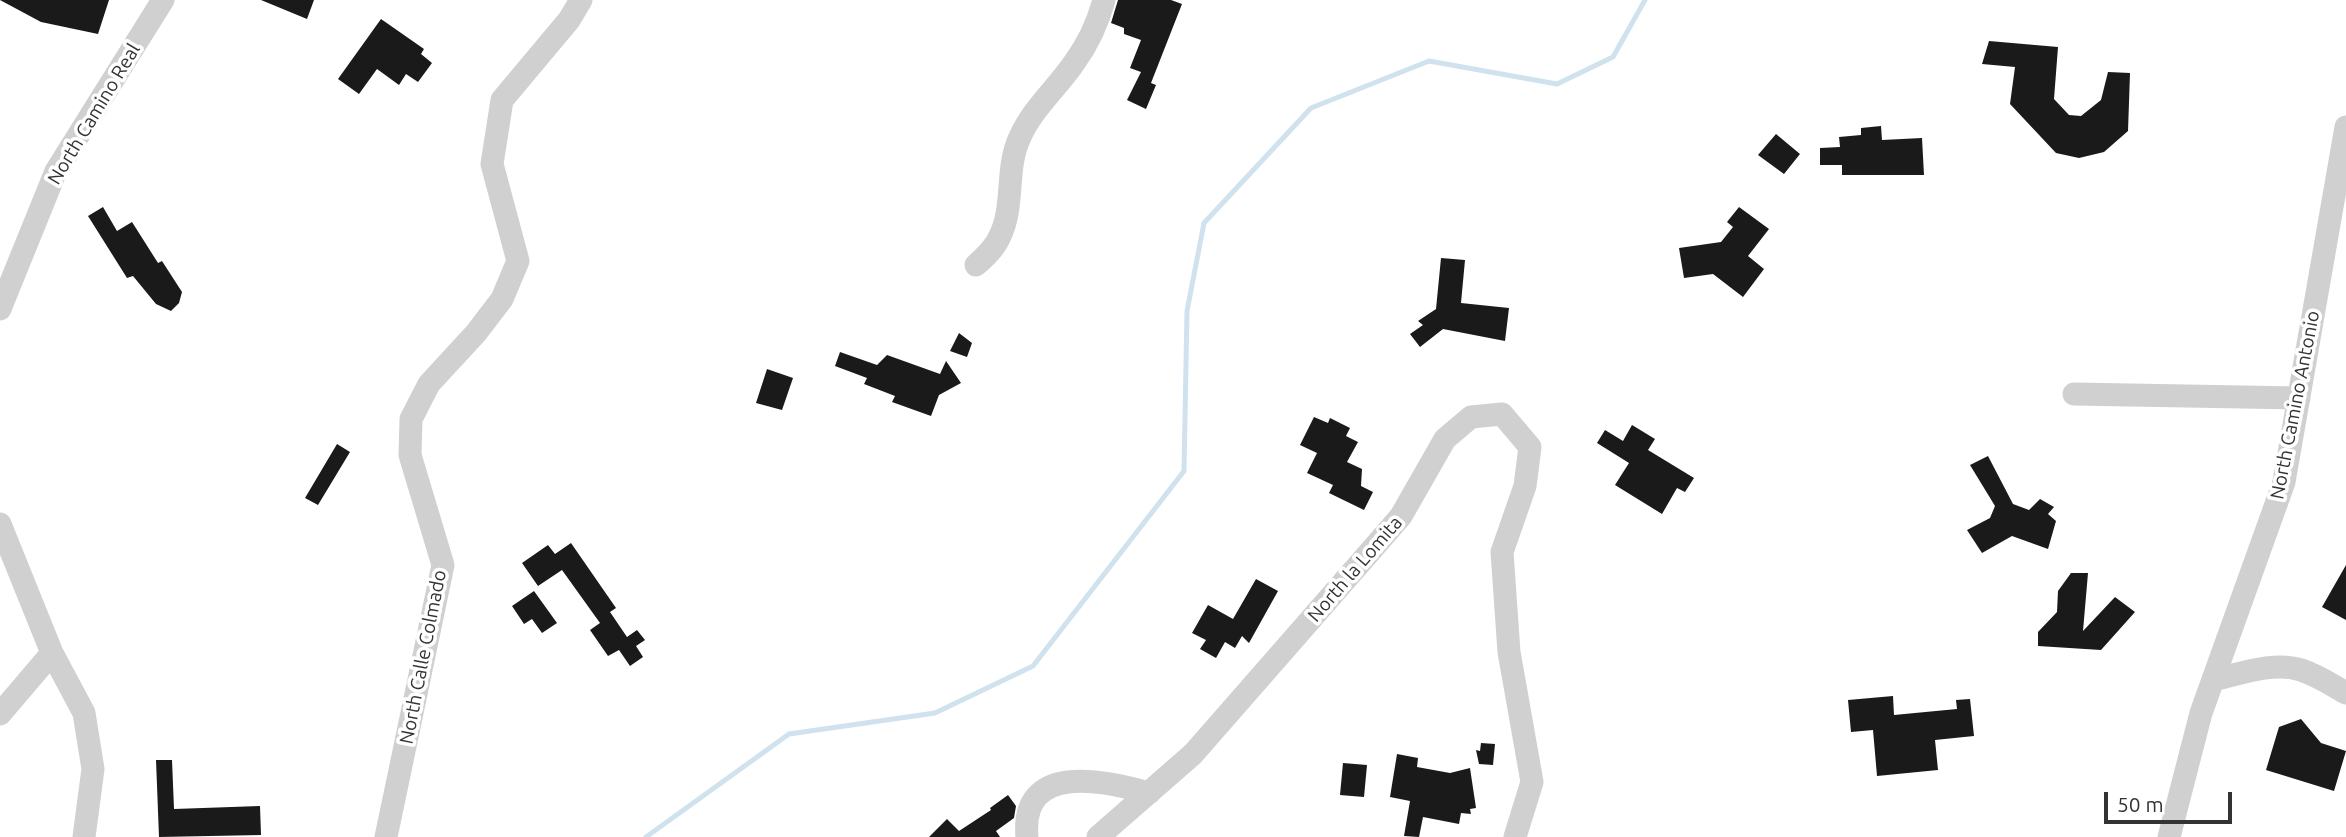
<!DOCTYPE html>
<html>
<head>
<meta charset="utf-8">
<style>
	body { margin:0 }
	#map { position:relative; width:2346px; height:837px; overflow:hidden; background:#fff; font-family:Ubuntu,sans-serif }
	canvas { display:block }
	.scale { position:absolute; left:2104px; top:792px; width:128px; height:32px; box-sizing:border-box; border:4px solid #333; border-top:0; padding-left:9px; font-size:21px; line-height:24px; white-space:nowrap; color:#333; -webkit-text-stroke:5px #fff; paint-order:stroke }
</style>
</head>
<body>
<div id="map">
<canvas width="2346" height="837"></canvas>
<div class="scale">50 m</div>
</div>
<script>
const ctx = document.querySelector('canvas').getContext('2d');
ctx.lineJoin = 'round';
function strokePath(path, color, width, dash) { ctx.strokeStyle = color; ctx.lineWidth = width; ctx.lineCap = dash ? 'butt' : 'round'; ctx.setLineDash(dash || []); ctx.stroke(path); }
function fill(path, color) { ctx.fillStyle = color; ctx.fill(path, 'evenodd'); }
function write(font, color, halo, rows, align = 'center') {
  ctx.font = font + ' Ubuntu,sans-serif'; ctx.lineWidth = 7; ctx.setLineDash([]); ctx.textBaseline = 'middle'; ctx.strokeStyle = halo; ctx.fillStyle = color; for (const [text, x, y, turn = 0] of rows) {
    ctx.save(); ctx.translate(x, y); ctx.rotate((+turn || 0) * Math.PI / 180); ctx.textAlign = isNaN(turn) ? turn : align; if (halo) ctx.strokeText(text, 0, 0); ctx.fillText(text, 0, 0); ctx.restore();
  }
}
strokePath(new Path2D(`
	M646,837l143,-103 146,-21 98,-47 151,-195 3,-160 17,-88 107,-115 118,-47 128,23 56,-27 32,-57`), '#cfe2ee', 5);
fill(new Path2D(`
	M0,0h109l-11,34 -57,-12z
	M261,0h53l-7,19z
	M1118,0h53l11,4 -31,79 5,2 -10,24 -19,-9 14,-28 -11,-4 11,-28 -17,-6v-6l-13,-5z
	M381,19l43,30 -3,5 11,9 -14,19 -12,-8 -7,11 -22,-16 -18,25 -21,-15z
	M1989,41l69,6 -4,52 15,16 12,1 20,-16 7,-28 22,1 -2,58 -24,21 -25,6 -23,-5 -46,-49 5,-37 -33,-3z
	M1881,126l1,14 40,-2 2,37h-82v-10h-22v-17l20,-1 -1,-10 22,-2v-7z
	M1776,134l24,20 -16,20 -26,-19z
	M103,207l14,24 15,-9 26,41 4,-2 20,31 -3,11 -8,8 -15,-7 -23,-28 -6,2 -39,-62z
	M1739,207l30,22 -21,27 16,13 -21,28 -30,-23 -29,4 -5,-30 42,-6 12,-15 -6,-5z
	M1441,258l24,2 -4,43 48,5 -4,33 -62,-12 -23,18 -10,-13 13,-9 -5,-4 18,-12z
	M959,333l13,10 -5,14 -17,-6z
	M840,352l37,13 10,-10 53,19 6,-13 15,22 -22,12 -8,21 -39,-14 3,-6 -31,-12 3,-6 -32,-12z
	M767,369l26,9 -11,32 -26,-7z
	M1314,417l14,6 2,-5 20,10 -4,8 12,6 -11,20 15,7 -1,17 12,6 -9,18 -35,-17 4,-8 -26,-12 10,-20 -17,-8z
	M1632,425l23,14 -7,11 46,28 -9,14 -8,-4 -15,26 -47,-29 14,-22 -32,-20 8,-13 18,11z
	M337,444l13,8 -32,53 -13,-7z
	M1988,456l25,48 16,6 11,-11 14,8 -6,7 8,7 -8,28 -36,-13 -30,17 -15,-23 23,-12 5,-12 -25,-41z
	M571,543l45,65 -6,4 17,25 10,-7 8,10 -9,6 7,11 -13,9 -11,-16 -11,6 -18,-26 10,-7 -38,-53 -24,16 -16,-23 26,-18 7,9z
	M2346,565v55l-24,-13z
	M2071,573h17l-5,58 32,-34 20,15 -34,38 -63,-4v-14l19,-20 1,-21z
	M1256,579l22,12 -29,52 -7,-7 -7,12 -10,-6 -9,16 -16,-9 6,-9 -14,-7 16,-28 25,14z
	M534,591l23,32 -15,10 -10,-14 -8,5 -12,-18z
	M1893,696l1,19 63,-6 -1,-9 14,-1 4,37 -39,4 3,30 -61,6 -4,-46 -22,2 -3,-32z
	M2301,719l20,24 25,8 -12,40 -68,-21 13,-43z
	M1481,743l14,1 -2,21 -14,-1 -3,-14 4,1z
	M1397,754l21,4 -1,9 33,6 20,-5 6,40 -6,1 1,5 -10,-1 -2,11 -36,-7 -4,20 -15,-1 6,-35 -20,-4z
	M156,760h16l2,49 86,-3 1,29 -102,2z
	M1343,763l24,2 -3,32 -24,-2z
	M1008,795l8,11 -2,12 -18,13 4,6h-71l18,-18 12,12 32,-21 -1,-2z`), '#1a1a1a');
strokePath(new Path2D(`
	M976,265c9,-8 19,-17 24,-29 15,-31 5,-68 20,-99 13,-29 37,-49 54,-74 14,-19 24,-41 30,-63
	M0,309l56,-138 107,-171
	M2074,394l225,4
	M0,524l52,129 32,60 9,56 -9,68
	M2213,680c27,-6 61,-19 88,-10 16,5 31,15 45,23
	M0,714l52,-61
	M386,837l57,-272 -33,-110 1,-36 18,-35 47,-51 26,-34 16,-38 -26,-97 10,-64 67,-80 12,-20
	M1027,837c-7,-75 76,-57 122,-44
	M1098,837l95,-83 182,-208 26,-30 44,-77 26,-22 31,-3 28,33 -5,39 -23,66 7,100 23,130 -17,55
	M2169,837l32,-124 83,-231 62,-355`), '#d0d0d0', 23);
write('19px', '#333', '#fff', [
	["North Camino Real",94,114,-59],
	["North Camino Antonio",2295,405,-79],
	["North la Lomita",1355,569,-49],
	["North Calle Colmado",423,657,-79]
]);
</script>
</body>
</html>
